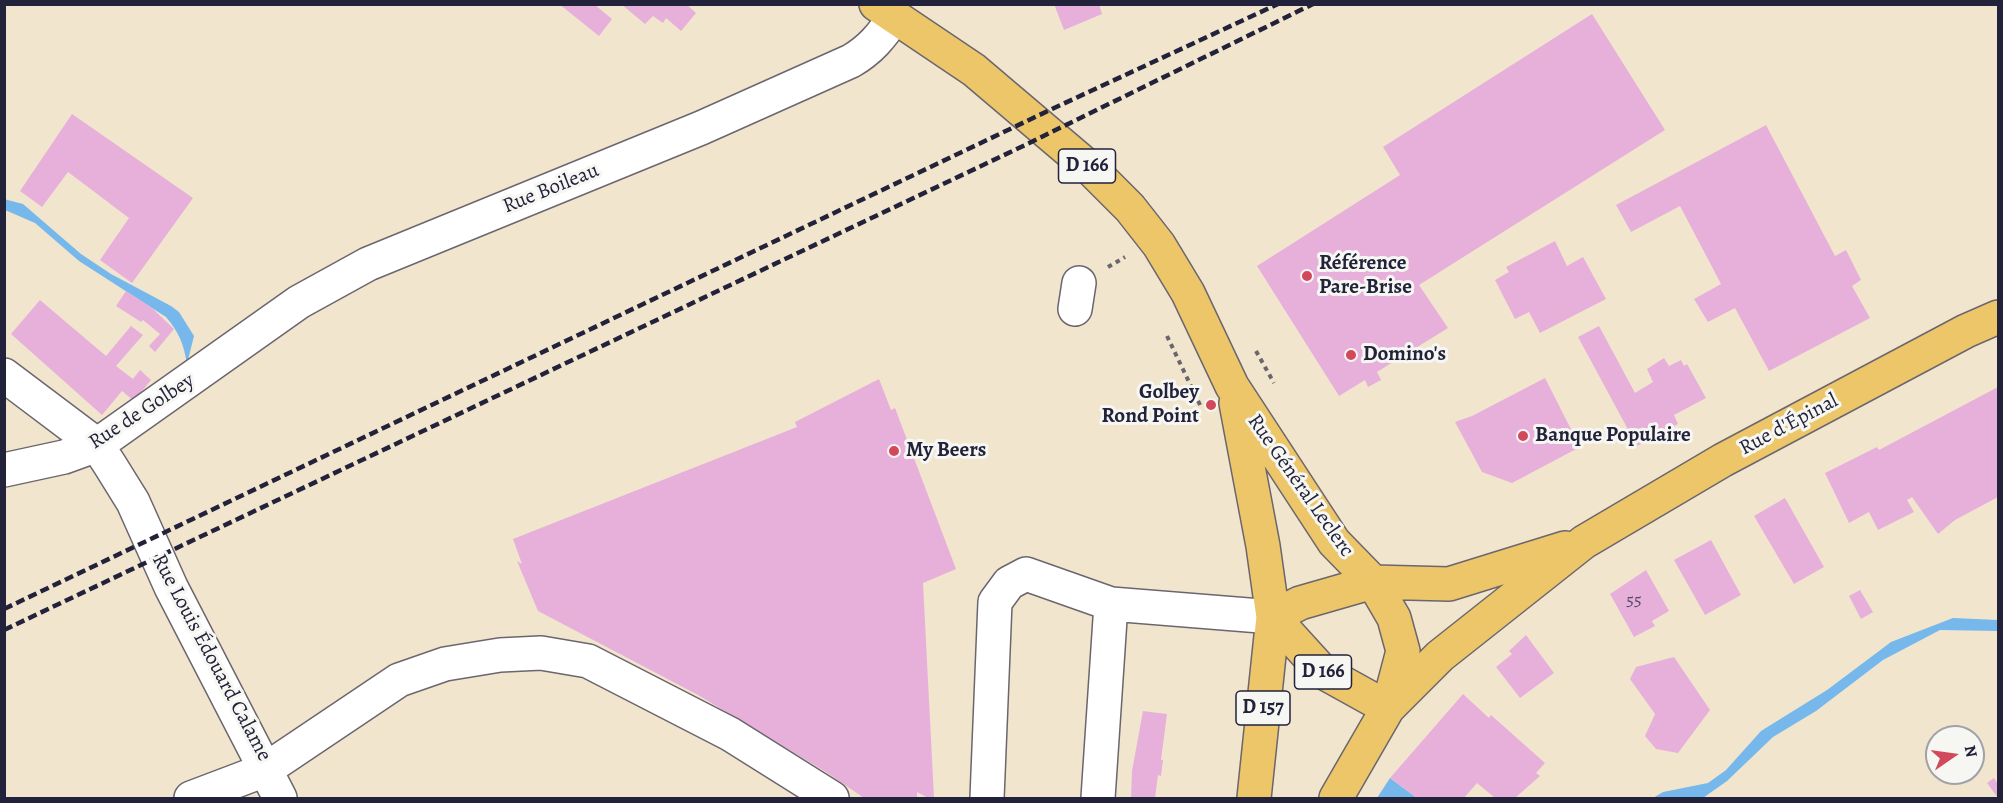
<!DOCTYPE html>
<html>
<head>
<meta charset="utf-8">
<style>
	body { margin:0 }
	#map { position:relative; width:2003px; height:803px; overflow:hidden; background:#f2e5ce; font-family:Alegreya,serif }
	canvas { display:block }
	.frame { position:absolute; inset:0; border:6px solid #22223b; pointer-events:none }
	.north { position:absolute; left:1925px; top:725px; width:60px; height:60px; box-sizing:border-box; background:#f6f6f2; border:2px solid #a1a1a9; border-radius:50%; rotate:77deg; font-size:16px; font-weight:700; line-height:24px; text-align:center; color:#22223b }
	.north::after { content:''; display:block; margin:auto; width:21px; height:27px; background:#d1495b; clip-path:polygon(50% 0,100% 100%,50% 72%,0 100%) }
</style>
</head>
<body>
<div id="map">
<canvas width="2003" height="803"></canvas>
<div class="frame"></div>
<div class="north">N</div>
</div>
<script>
const ctx = document.querySelector('canvas').getContext('2d');
ctx.lineJoin = 'round';
function fill(path, color) { ctx.fillStyle = color; ctx.fill(path, 'evenodd'); }
function strokePath(path, color, width, dash) { ctx.strokeStyle = color; ctx.lineWidth = width; ctx.lineCap = dash ? 'butt' : 'round'; ctx.setLineDash(dash || []); ctx.stroke(path); }
function write(font, color, halo, rows, align = 'center') {
  ctx.font = font + ' Alegreya,serif'; ctx.lineWidth = 6; ctx.setLineDash([]); ctx.textBaseline = 'middle'; ctx.strokeStyle = halo; ctx.fillStyle = color; for (const [text, x, y, turn = 0] of rows) {
    ctx.save(); ctx.translate(x, y); ctx.rotate((+turn || 0) * Math.PI / 180); ctx.textAlign = isNaN(turn) ? turn : align; if (halo) ctx.strokeText(text, 0, 0); ctx.fillText(text, 0, 0); ctx.restore();
  }
}
fill(new Path2D(`
	M4,199l19,5 58,50 30,20 60,32 8,6 15,24 -7,28c-3,-19 -8,-32 -21,-47l-87,-56 -44,-38 -30,-13z
	M1953,618l45,2v11l-58,-1 -57,30 -67,51 -43,26 -46,44 -24,17h-50l10,-6 45,-9 18,-13 35,-39 66,-41 64,-48z
	M1390,778l27,20h-40z`), '#76b8eb');
fill(new Path2D(`
	M559,4h35l18,15 -13,17z
	M621,4h65l10,9 -15,18 -15,-13 -3,5 -10,-7 -8,8z
	M1054,4h45l3,10 -38,16z
	M1592,14l73,116 -246,155 29,43 -71,44 4,8 -13,7 -3,-7 -26,16 -82,-130 143,-91 -17,-28z
	M72,114l121,84 -61,85 -32,-23 29,-42 -61,-46 -26,35 -22,-16z
	M1766,125l69,131 11,-6 15,30 -9,6 18,32 -101,53 -34,-63 -27,14 -14,-23 27,-15 -41,-78 -49,26 -15,-27z
	M1555,241l12,25 16,-9 23,42 -66,34 -11,-21 -14,7 -20,-39 14,-8 -3,-5z
	M126,291l26,17 22,21 -19,23 -6,-6 11,-12 -17,-14 -2,2 -25,-16z
	M40,300l66,56 25,-30 12,9 -27,31 17,13 7,-9 11,10 -17,21 -12,-10 -20,24 -91,-81z
	M1599,326l36,67 18,-11 -6,-13 17,-11 5,8 12,-6 3,6 3,-2 19,34 -32,17 4,9 -41,22 -59,-109z
	M1545,378l35,69 -68,36 -30,-11 -27,-50 17,-6z
	M879,379l12,31 4,-2 61,161 -33,14 11,215h-6l-11,-6v6h-53l-38,-26 -128,-77 -160,-84 -21,-50 5,3 -9,-25 284,-112 -2,-5z
	M1998,387v110l-43,23 -17,14 -26,-37 -5,3 7,12 -36,18 -9,-18 -20,11 -24,-50 52,-26 2,3z
	M1785,498l39,69 -30,17 -40,-68z
	M1711,540l30,55 -36,20 -31,-55z
	M1646,570l23,41 -17,10 3,5 -21,11 -24,-43z
	M1860,590l13,22 -12,7 -12,-23z
	M1526,635l28,38 -34,25 -24,-31 16,-13 -3,-3z
	M1674,657l36,53 -32,43 -22,-4 -11,-13 10,-22 -25,-35 6,-12z
	M1463,694l26,24 2,-3 54,48 -9,10 4,3 -25,22h-20l-18,-15 -13,15h-47l-27,-20z
	M1143,711l24,3 -6,46h2l-2,16 -3,-1 -3,23h-24l1,-27z
	M1994,778l4,6v14l-11,-15z`), '#e6b0db');
const minor = new Path2D(`
	M1075,309l4,-26
	M4,375l93,70 13,20 23,37 38,85 109,211
	M4,470l60,-13 33,-12 202,-143 69,-38 333,-136 150,-67c19,-11 31,-25 43,-44
	M191,798l74,-28 134,-90 46,-16 55,-9 41,-2 47,8 142,73 102,64
	M987,798l8,-196 14,-19 17,-9 85,30 162,13
	M1098,798l13,-194`);
const major = new Path2D(`
	M876,4l98,66 119,101 37,37 29,37 29,48 44,93 102,156 39,40 21,36 9,33 -15,57
	M1236,403l27,143 10,71 -19,181
	M1273,617l27,-14 73,-21 76,2 116,-36
	M1273,617l50,55 65,36
	M1336,798l52,-90 52,-52 144,-114 139,-82 243,-129 32,-14`);
strokePath(minor, '#6b666e', 36);
strokePath(major, '#6b666e', 36);
strokePath(new Path2D(`
	M1108,267l17,-10
	M1167,336l34,71
	M1256,351l18,32`), '#6b666e', 4, [4.5, 4.5]);
strokePath(minor, '#fff', 33);
strokePath(major, '#ecc669', 33);
strokePath(new Path2D(`
	M4,609l1048,-500 226,-105
	M4,630l1017,-483 292,-143`), '#22223b', 4.5, [9, 4.5]);
for (const [x, y, r, color] of [
	[1307,276,6,"#d1495b"],
	[1351,355,6,"#d1495b"],
	[1211,405,6,"#d1495b"],
	[1523,436,6,"#d1495b"],
	[894,451,6,"#d1495b"]
]) { const dot = new Path2D(); dot.arc(x, y, r, 0, 2 * Math.PI); ctx.fillStyle = color; ctx.fill(dot); strokePath(dot, '#f6f6f2', 2); }
write('18px', '#534663', null, [
	["55",1634,601]
]);
for (const [x, y, w] of [
	[1087,166,57],
	[1323,672,57],
	[1263,708,54]
]) { const box = new Path2D(); box.roundRect(x - w / 2, y - 17, w, 34, 4.5); ctx.fillStyle = '#f6f6f2'; ctx.fill(box); strokePath(box, '#22223b', 1.5); }
write('bold 20px', '#22223b', null, [
	["D 166",1087,166],
	["D 166",1323,672],
	["D 157",1263,708]
]);
write('21px', '#22223b', '#f6f6f2', [
	["Rue Boileau",551,189,-22],
	["Rue de Golbey",142,412,-33],
	["Rue d'Épinal",1789,425,-28],
	["Rue Général Leclerc",1300,486,55],
	["Rue Louis Édouard Calame",211,658,62]
]);
write('bold 21px', '#22223b', '#f6f6f2', [
	["Référence",1319,264],
	["Pare-Brise",1319,288],
	["Domino's",1363,355],
	["Golbey",1199,393,"right"],
	["Rond Point",1199,417,"right"],
	["Banque Populaire",1535,436],
	["My Beers",906,451]
], 'left');
</script>
</body>
</html>
